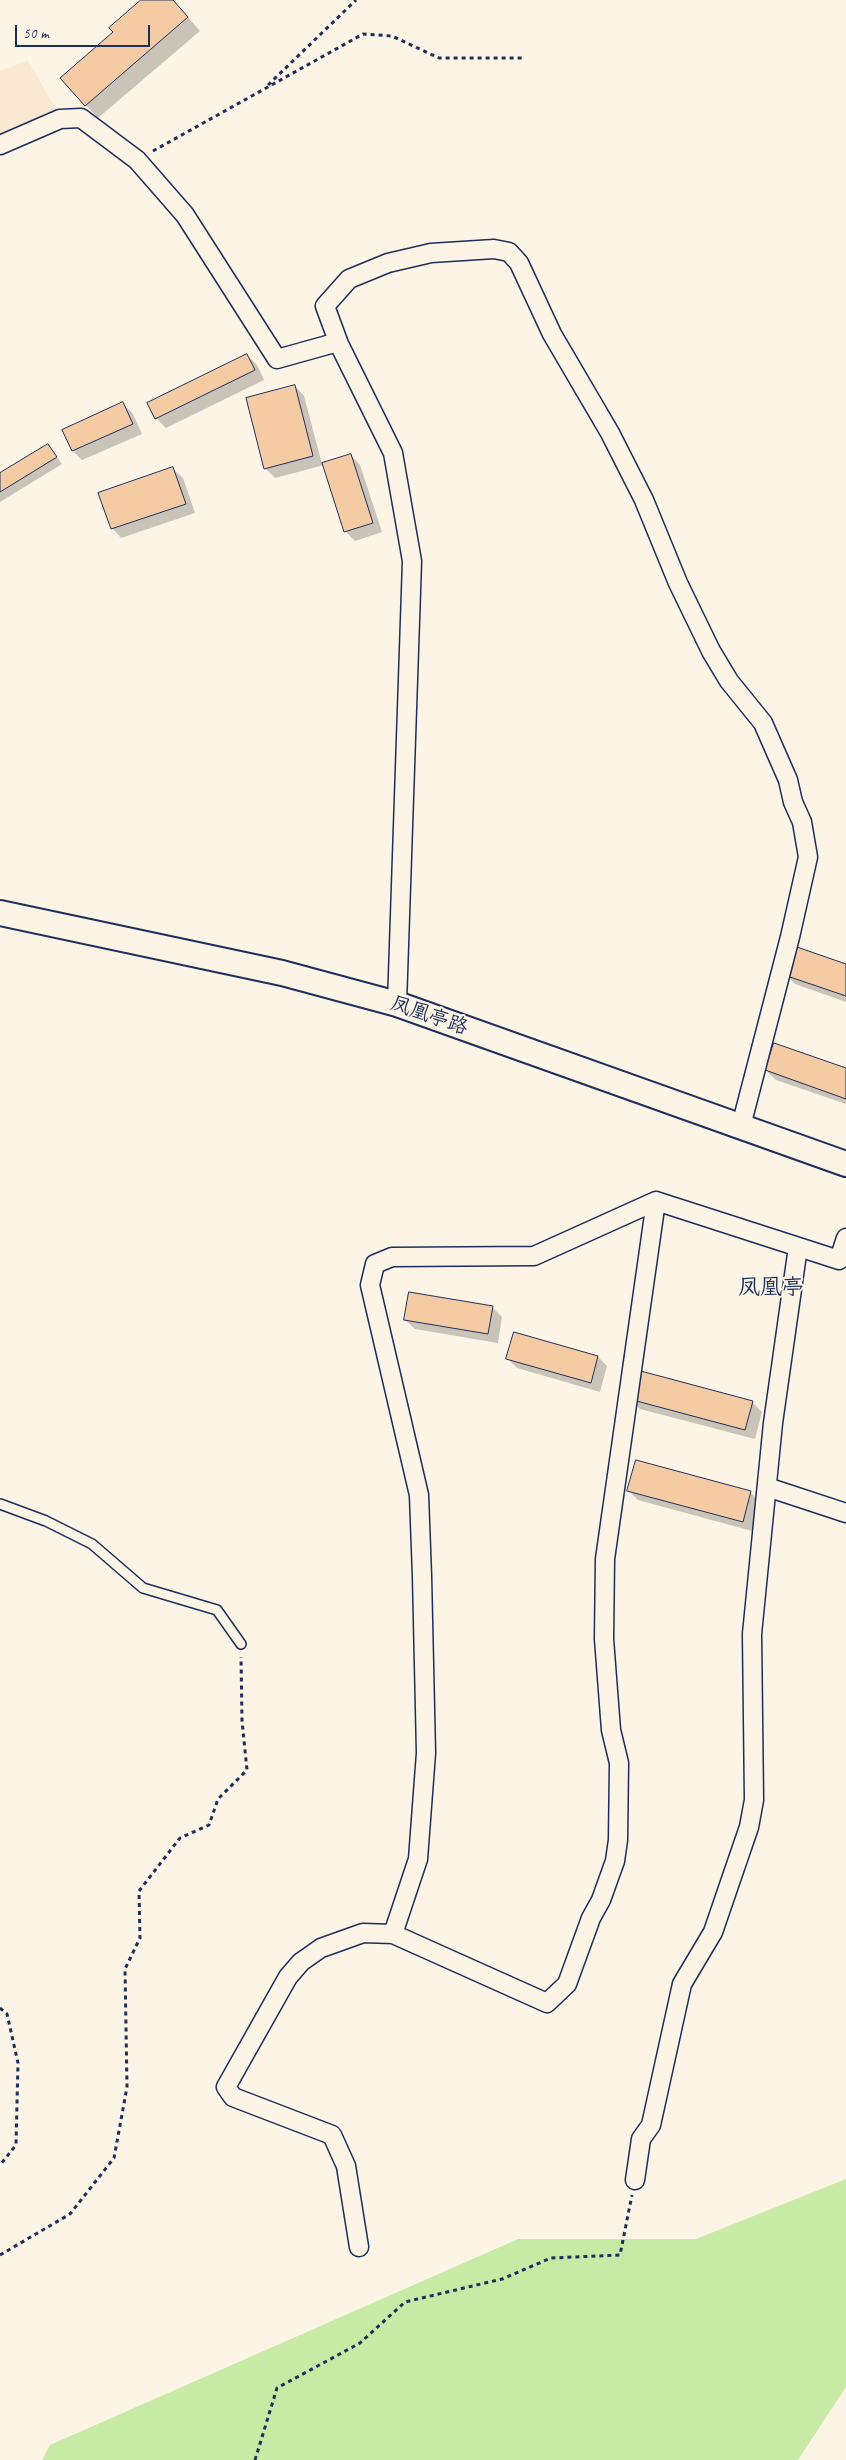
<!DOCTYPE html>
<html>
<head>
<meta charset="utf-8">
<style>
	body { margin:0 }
	#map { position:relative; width:846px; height:2460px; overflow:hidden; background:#fcf5e5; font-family:Caveat,sans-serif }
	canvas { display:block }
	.scale { position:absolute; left:15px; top:25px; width:135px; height:22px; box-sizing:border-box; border:2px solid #1b2f5e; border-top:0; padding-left:6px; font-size:15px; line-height:18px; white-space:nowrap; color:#1b2f5e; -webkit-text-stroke:4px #fcf5e5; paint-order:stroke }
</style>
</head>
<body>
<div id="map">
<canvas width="846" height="2460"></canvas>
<div class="scale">50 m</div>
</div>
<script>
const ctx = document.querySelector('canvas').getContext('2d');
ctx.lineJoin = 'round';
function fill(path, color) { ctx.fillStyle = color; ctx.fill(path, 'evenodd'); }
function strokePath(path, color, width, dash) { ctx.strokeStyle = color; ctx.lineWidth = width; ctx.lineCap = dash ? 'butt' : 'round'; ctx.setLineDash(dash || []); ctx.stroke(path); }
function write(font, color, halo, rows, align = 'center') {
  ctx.font = font + ' Caveat,"LXGW WenKai TC",sans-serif'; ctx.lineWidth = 4; ctx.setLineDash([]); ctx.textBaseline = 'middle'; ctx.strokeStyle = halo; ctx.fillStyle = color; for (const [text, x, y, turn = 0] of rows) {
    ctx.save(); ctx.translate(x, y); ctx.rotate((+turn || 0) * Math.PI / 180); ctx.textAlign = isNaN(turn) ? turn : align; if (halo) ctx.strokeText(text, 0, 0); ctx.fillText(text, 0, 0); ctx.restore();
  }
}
fill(new Path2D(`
	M27,60l30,50 -57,24v-65l1,2z`), '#fae8d2');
fill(new Path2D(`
	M846,2179v208l-48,73h-756l8,-15 468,-206h178z`), '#c7eba4');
fill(new Path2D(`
	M143,0h30l27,31 -102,87 -12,-13 29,-73z
	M247,355l10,10 7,15 -98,48 -10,-10z
	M295,386l9,10 18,68 29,-9 9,10 22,67 -27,9 -10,-10 -21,-66 -49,13 -10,-10z
	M123,404l10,10 9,20 -60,26 -9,-9z
	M48,445l14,19 -62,38v-27z
	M173,469l10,9 12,35 -74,25 -9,-10z
	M846,965v37l-51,-18 -9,-9z
	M846,1069v35l-70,-24 -10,-10z
	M492,1307l10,10 -4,26 -83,-14 -10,-9z
	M598,1357l9,9 -7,26 -83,-24 -9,-9z
	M631,1399l121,3 10,10 -7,27 -115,-30z
	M629,1491l121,1 10,10 -8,29 -114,-31z`), '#0003');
const building = new Path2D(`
	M141,0h32l15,17 -103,89 -25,-28 53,-46 -4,-4z
	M247,354l8,16 -100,49 -8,-16z
	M295,385l18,71 -49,13 -18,-71z
	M123,402l10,22 -61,27 -10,-21z
	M48,444l9,13 -57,35v-19z
	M351,454l22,69 -29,9 -22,-69z
	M173,467l13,37 -75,25 -13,-36z
	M794,946l52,18v32l-62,-21z
	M774,1043l72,25v31l-81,-29z
	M409,1292l84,14 -5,28 -84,-14z
	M514,1332l84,24 -7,27 -85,-24z
	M637,1370l116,31 -8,29 -116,-31z
	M636,1460l115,31 -8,31 -116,-31z`);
fill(building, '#f5cba4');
strokePath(building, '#1b2f5e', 1);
const lane = new Path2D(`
	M0,1504l46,17 46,23 51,44 74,22 24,34`);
const street = new Path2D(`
	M0,145l60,-26 21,-1 56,42 48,55 92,144 61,-17
	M397,1004l15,-443 -19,-108 -54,-109 -14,-38 24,-27 39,-16 43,-10 63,-4 15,3 10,11 33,71 58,99 34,67 34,83 33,68 18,30 34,42 25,57 5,22 9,20 6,35 -18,80 -49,189
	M767,1487l79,26
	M393,1934l25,-75 8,-106 -4,-177 -3,-81 -49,-210 5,-21 17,-7 142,-1 122,-55 183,59 7,-22
	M635,2180l6,-41 10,-14 31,-141 31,-52 36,-105 5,-27 -2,-166 21,-211 25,-176
	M359,2247l-13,-81 -14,-31 -99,-38 -7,-10 62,-110 13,-15 20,-14 42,-15 30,1 154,69 20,-19 24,-66 10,-18 14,-39 3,-21 1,-77 -8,-33 -7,-91 1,-80 51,-358`);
const secondary = new Path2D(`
	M0,913l282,60 115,31 449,160`);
strokePath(lane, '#1b2f5e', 12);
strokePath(street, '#1b2f5e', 21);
strokePath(secondary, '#1b2f5e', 28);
strokePath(new Path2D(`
	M268,85l88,-85
	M153,151l210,-117 29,2 47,22h83
	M0,2008l7,6 11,49 -2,82 -16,20
	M0,2255l70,-41 44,-56 13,-71 -2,-118 15,-31 -1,-47 41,-53 29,-13 9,-26 29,-29 -5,-49 -1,-64
	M255,2460l22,-72 83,-45 45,-41 97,-23 49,-21 69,-3 12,-60`), '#1b2f5e', 3, [4, 4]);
strokePath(lane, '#fcf5e5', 9);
strokePath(street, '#fcf5e5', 18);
strokePath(secondary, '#fcf5e5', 24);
write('20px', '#1b2f5e', '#fcf5e5', [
	["凤凰亭路",429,1016,19]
]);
write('22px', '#1b2f5e', '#fcf5e5', [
	["凤凰亭",771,1288]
]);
</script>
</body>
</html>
